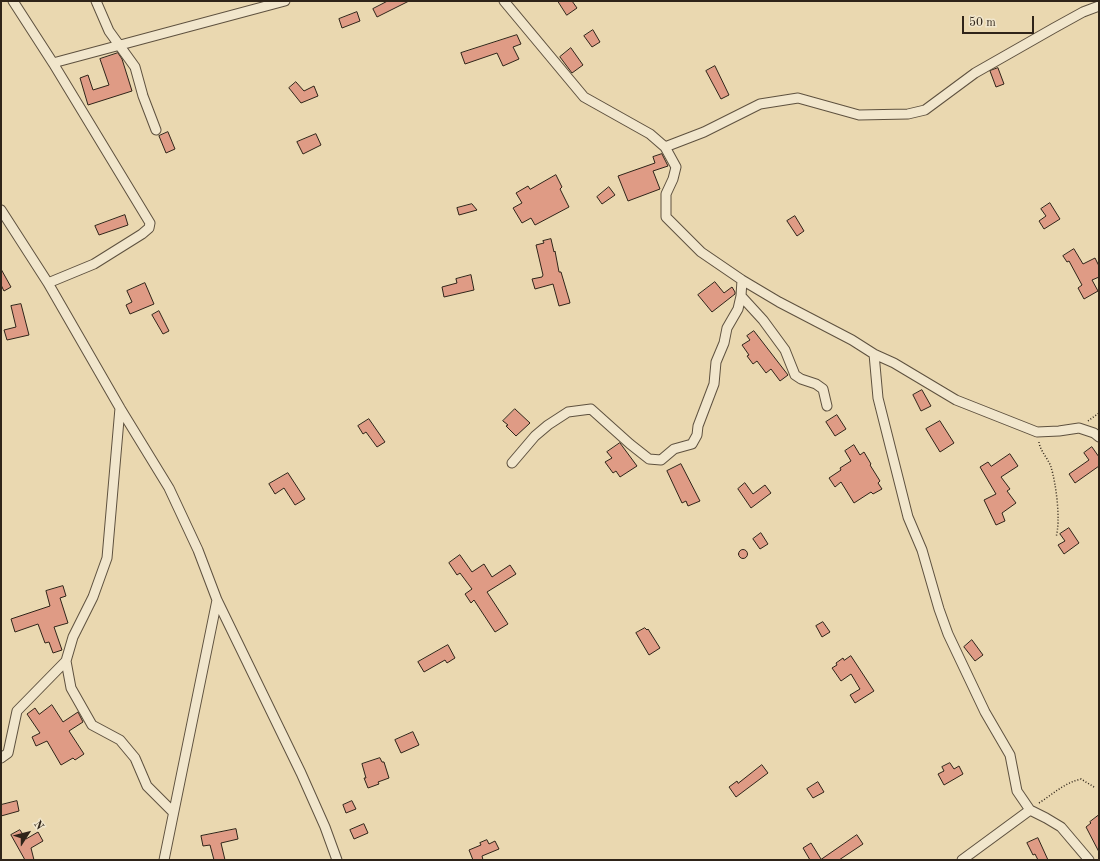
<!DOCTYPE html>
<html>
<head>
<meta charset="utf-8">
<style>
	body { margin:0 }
	#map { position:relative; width:1100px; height:861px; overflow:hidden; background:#ead8b0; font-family:"Old Standard TT",serif }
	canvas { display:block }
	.frame { position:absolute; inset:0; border:2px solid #2f2419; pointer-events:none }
	.north { position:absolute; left:8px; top:813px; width:40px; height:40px; -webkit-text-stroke:3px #f1e6cc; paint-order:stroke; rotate:54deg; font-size:11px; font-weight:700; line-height:16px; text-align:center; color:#2f2419 }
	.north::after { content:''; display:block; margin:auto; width:14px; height:18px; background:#2f2419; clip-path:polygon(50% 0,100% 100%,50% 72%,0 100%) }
	.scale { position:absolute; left:962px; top:16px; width:72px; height:18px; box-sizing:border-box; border:2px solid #2f2419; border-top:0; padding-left:5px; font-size:12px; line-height:14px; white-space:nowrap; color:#2f2419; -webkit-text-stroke:3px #f1e6cc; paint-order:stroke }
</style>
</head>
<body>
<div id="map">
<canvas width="1100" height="861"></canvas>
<div class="frame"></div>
<div class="north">N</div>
<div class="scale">50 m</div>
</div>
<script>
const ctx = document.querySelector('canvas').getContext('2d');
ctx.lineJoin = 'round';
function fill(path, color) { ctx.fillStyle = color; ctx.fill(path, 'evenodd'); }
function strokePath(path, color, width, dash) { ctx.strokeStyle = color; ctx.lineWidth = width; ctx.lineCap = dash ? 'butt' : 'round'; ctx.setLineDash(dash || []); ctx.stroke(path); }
const building = new Path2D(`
	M388,1h21l-32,16 -4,-8z
	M558,1h14l5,7 -10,7z
	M357,12l3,9 -18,7 -3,-9z
	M593,30l7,12 -8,5 -8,-11z
	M517,35l4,9 -8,3 6,12 -16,7 -6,-13 -32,11 -4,-11z
	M571,48l12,17 -11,8 -12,-16z
	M118,53l4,6 10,32 -44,14 -8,-27 8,-3 5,15 16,-5 -9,-26z
	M715,66l14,29 -8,4 -15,-28z
	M998,68l6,16 -8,3 -6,-16z
	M296,82l8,9 10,-5 4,10 -17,7 -12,-15z
	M168,132l7,17 -9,4 -7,-17z
	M316,134l5,11 -18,9 -6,-12z
	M662,154l6,12 -15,5 7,18 -32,12 -10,-25 37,-13 -2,-6z
	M556,175l6,12 -2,2 9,18 -34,18 -4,-7 -9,5 -9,-15 9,-5 -6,-10 12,-7 2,3z
	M609,187l6,8 -13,9 -5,-7z
	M1050,203l10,16 -16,10 -5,-8 7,-5 -5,-7z
	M472,204l5,6 -18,5 -2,-7z
	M125,215l3,10 -29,10 -4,-9z
	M795,216l9,15 -7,5 -10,-15z
	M551,239l3,13 1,-1 4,21h2l8,27 1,4 -11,3 -6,-22 -18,5 -3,-10 10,-2 1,-2 -7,-30 8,-2 -1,-2z
	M1074,249l9,15 12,-6 4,8v11l-7,3 6,11 -14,8 -6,-11 4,-3 -13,-24 -2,1 -4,-6z
	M1,269l10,18 -7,4 -3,-6z
	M471,275l3,15 -30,7 -2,-10 15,-4 -1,-4z
	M715,282l9,11 8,-6 3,5v2l-23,18 -14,-17z
	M145,283l9,21 -24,10 -4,-9 6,-3 -5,-11z
	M21,304l8,31 -22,5 -3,-10 12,-3 -5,-21z
	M159,311l10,20 -6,3 -11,-19z
	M754,331l34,44 -8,6 -9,-12 -5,4 -9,-12 -4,3 -6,-8 2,-1 -7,-10 8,-5 -3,-4z
	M922,390l9,16 -10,5 -8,-16z
	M515,409l15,14 -14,13 -10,-10 2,-1 -5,-4z
	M837,415l9,14 -11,7 -9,-14z
	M369,419l16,23 -8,5 -11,-15 -3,2 -5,-8z
	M940,421l14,22 -14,9 -14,-23z
	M620,443l17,23 -17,11 -4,-6 -3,2 -8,-11 7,-4 -5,-6z
	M854,445l6,10 4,-3 7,12 -1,1 10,16 -2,2 4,6 -9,5 -2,-2 -17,11 -13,-21 -6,5 -6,-9 12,-8 -1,-2 11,-7 -6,-10z
	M1092,447l7,10v9l-24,17 -6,-9 20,-14 -5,-7z
	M1010,454l8,12 -17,11 9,12 -3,2 9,12 -14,10 3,8 -9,4 -12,-25 12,-6 -16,-27 8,-5 3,4z
	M681,464l19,37 -12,5 -2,-5 -4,2 -15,-32z
	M288,473l17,26 -10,6 -11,-17 -9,6 -6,-10z
	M745,483l8,11 12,-9 6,8 -20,15 -13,-19z
	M1069,528l10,15 -15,11 -6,-9 7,-4 -5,-7z
	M761,533l7,11 -8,5 -7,-10z
	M738.5 554a4.5 4.5 0 1 1 9 0a4.5 4.5 0 1 1-9 0Z
	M460,555l12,17 12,-8 8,13 18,-12 6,9 -29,18 21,32 -13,8 -21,-32 -3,3 -6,-9 7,-5 -12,-16 -3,2 -8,-12z
	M63,586l3,10 -6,2 8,25 -14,4 8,23 -9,3 -4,-11 -4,1 -7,-19 -23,8 -4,-13 39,-13 -4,-15z
	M823,622l7,10 -8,5 -6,-11z
	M645,628l2,2 1,-1 12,19 -11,7 -13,-22z
	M972,640l11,15 -8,6 -11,-14z
	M448,645l7,13 -8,5 -2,-3 -21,12 -6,-10z
	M851,656l23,35 -19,12 -5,-8 10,-6 -9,-15 -10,7 -9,-13 5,-3 -1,-2 7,-5 1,2z
	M52,705l11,17 15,-10 5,10 -14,9 15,23 -9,6 -2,-2 -12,7 -14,-24 -11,5 -4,-9 8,-4 -13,-19 8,-6 4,6z
	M413,732l6,13 -18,8 -6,-13z
	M380,758l2,4h2l5,16 -11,4 1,2 -11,4 -4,-10h2l-4,-14z
	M950,763l4,6 5,-3 4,8 -19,11 -6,-11 6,-3 -2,-4z
	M762,765l6,8 -32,24 -7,-10 8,-6 1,2z
	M818,782l6,10 -11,6 -6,-9z
	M17,801l2,10 -18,5v-11z
	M352,801l4,8 -10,4 -3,-8z
	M1099,815v37l-13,-25 5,-4 -1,-1z
	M364,824l4,9 -14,6 -4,-9z
	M236,829l2,10 -17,4 4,17h-11l-4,-15 -7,1 -2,-10z
	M20,830l6,9 12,-7 5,9 -12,7 3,12h-9l-14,-25z
	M857,835l6,9 -24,16h-29l-7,-12 8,-5 10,16z
	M1038,838l10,22h-10l-3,-6 -2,1 -6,-12z
	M487,840l2,4 6,-3 4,8 -17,7 1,4h-10l-4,-10 12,-5 -1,-2z`);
fill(building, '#df9b85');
strokePath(building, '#2f2419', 1);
const minor = new Path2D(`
	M13,1l40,62 97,160 -1,5 -7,6 -48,30 -46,19
	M96,1l13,30 26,36 8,29 13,34
	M504,1l80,96 66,37 15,13 11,20 -3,12 -7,15v23l35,35 41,28 37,22 73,38 22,14 20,9 62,37 81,32 22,-1 20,-3 15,5 5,4
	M53,63l232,-62
	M665,147l39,-15 56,-28 38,-6 61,17 49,-1 17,-4 50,-37 79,-45 29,-16 16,-6
	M1,210l47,73 72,125 49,80 29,62 19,50 84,173 24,54 12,33
	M742,280l-1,16 22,24 22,30 10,25 6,4 15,5 7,5 4,17
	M874,354l4,44 30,119 14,33 17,59 9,25 37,78 25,43 7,36 13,19 16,8 15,9 28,33
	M120,408l-13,150 -14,39 -20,40 -7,24 5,27 21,37 28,15 15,18 12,28 26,26
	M512,463l23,-27 13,-11 20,-13 23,-3 39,35 19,15 12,1 13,-11 18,-5 5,-9 1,-9 16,-42 2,-22 8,-19 3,-15 11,-19 3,-13
	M1,758l7,-5 9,-42 49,-50
	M164,860l53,-260
	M962,860l68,-50`);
strokePath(minor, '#5e513f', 11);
strokePath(new Path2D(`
	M1088,421l11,-8
	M1039,442c1,9 9,16 12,25 5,16 10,54 5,70
	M1039,803c14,-9 25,-20 42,-24l13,8`), '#2f2419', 1.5, [1, 2]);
strokePath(minor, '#f1e6cc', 9);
</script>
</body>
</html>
